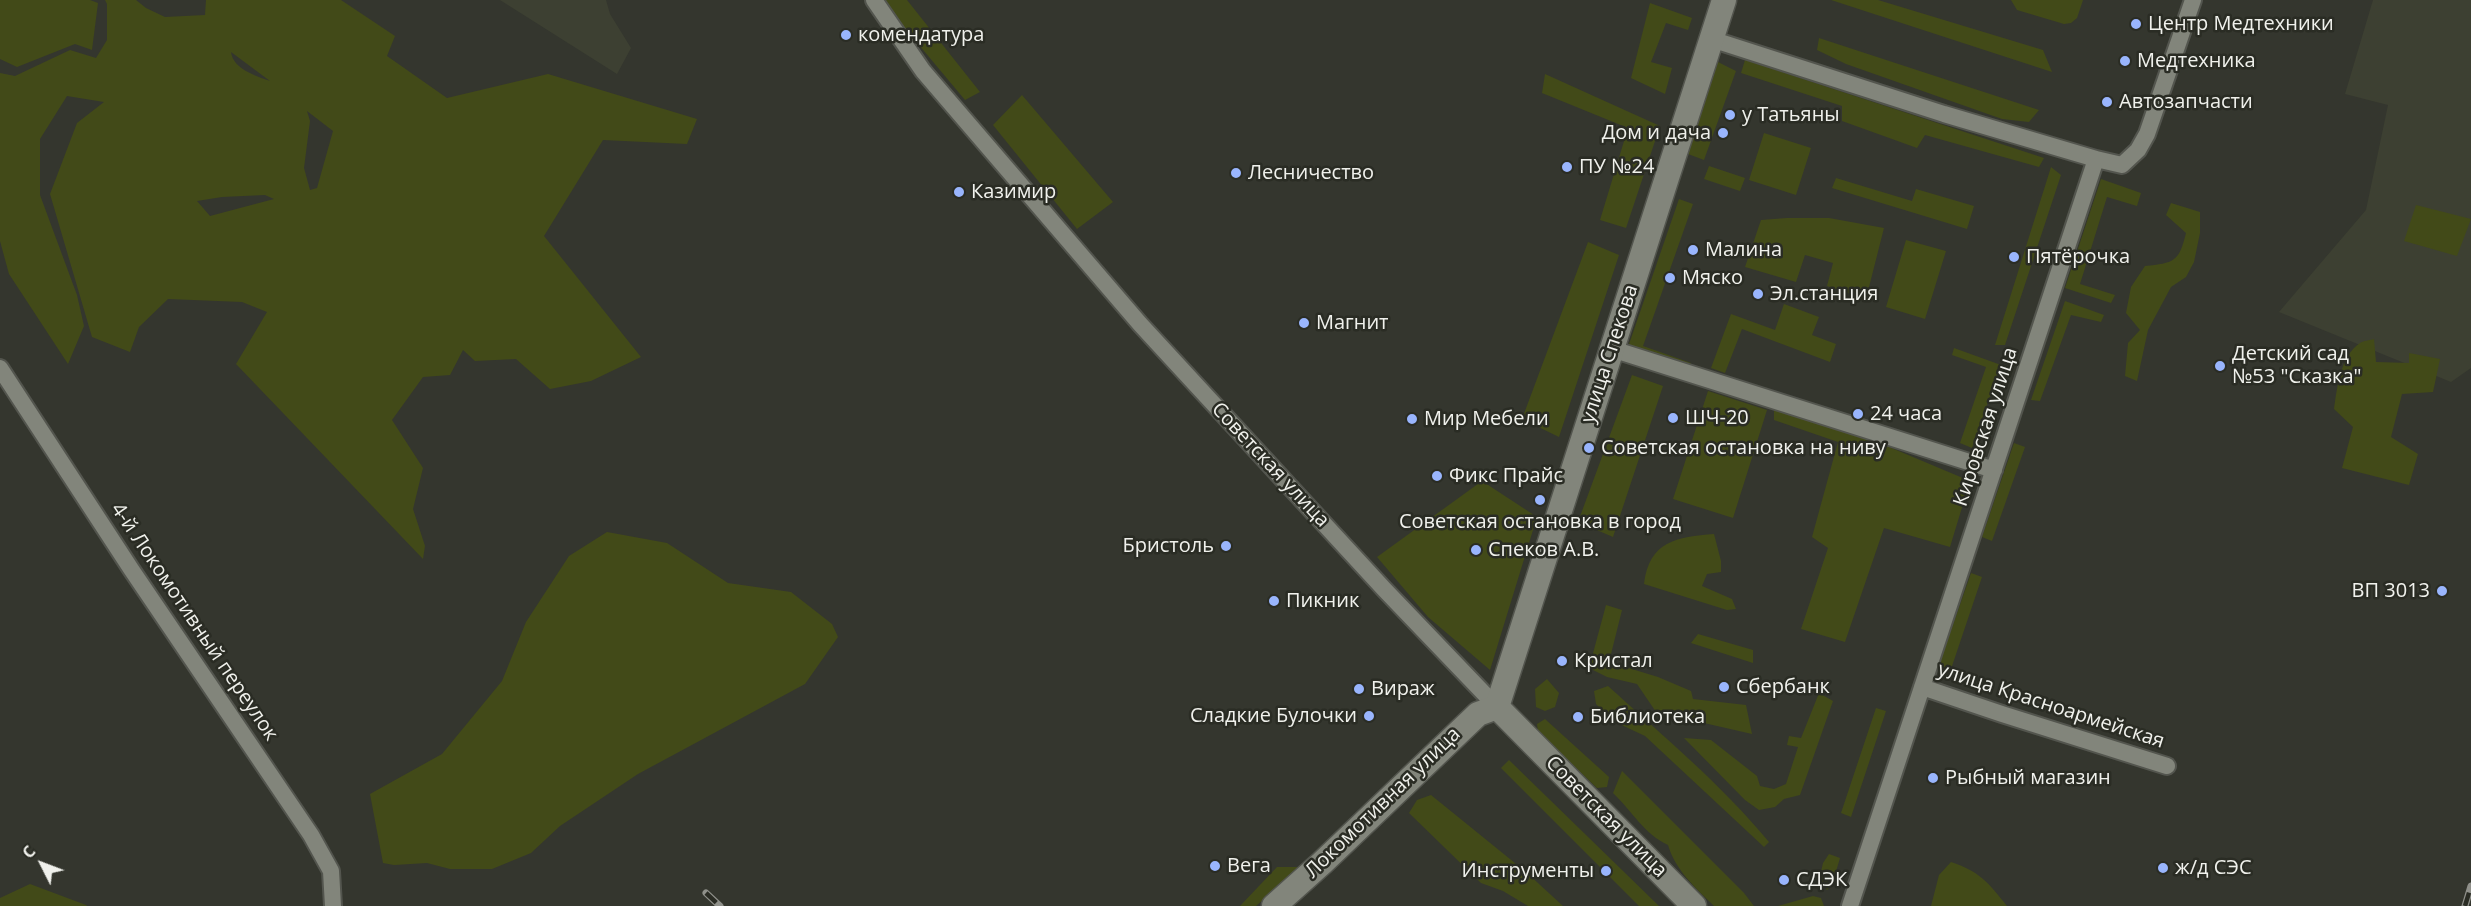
<!DOCTYPE html>
<html>
<head>
<meta charset="utf-8">
<style>
	body { margin:0 }
	#map { position:relative; width:2471px; height:906px; overflow:hidden; background:#34362e; font-family:"Open Sans",sans-serif }
	canvas { display:block }
	.north { position:absolute; left:12px; top:834px; width:60px; height:60px; -webkit-text-stroke:4px #2a2c24; paint-order:stroke; rotate:312deg; font-size:16px; font-weight:700; line-height:24px; text-align:center; color:#f0f1ec }
	.north::after { content:''; display:block; margin:auto; width:21px; height:27px; background:#f0f1ec; clip-path:polygon(50% 0,100% 100%,50% 72%,0 100%) }
</style>
</head>
<body>
<div id="map">
<canvas width="2471" height="906"></canvas>
<div class="north">С</div>
</div>
<script>
const ctx = document.querySelector('canvas').getContext('2d');
ctx.lineJoin = 'round';
function fill(path, color) { ctx.fillStyle = color; ctx.fill(path, 'evenodd'); }
function strokePath(path, color, width, dash) { ctx.strokeStyle = color; ctx.lineWidth = width; ctx.lineCap = dash ? 'butt' : 'round'; ctx.setLineDash(dash || []); ctx.stroke(path); }
function write(font, color, halo, rows, align = 'center') {
  ctx.font = font + ' "Open Sans",sans-serif'; ctx.lineWidth = 5; ctx.setLineDash([]); ctx.textBaseline = 'middle'; ctx.strokeStyle = halo; ctx.fillStyle = color; for (const [text, x, y, turn = 0] of rows) {
    ctx.save(); ctx.translate(x, y); ctx.rotate((+turn || 0) * Math.PI / 180); ctx.textAlign = isNaN(turn) ? turn : align; if (halo) ctx.strokeText(text, 0, 0); ctx.fillText(text, 0, 0); ctx.restore();
  }
}
fill(new Path2D(`
	M500,0h106l4,14 21,34 -14,26z
	M2373,0h98v368l-20,14 -172,-70 87,-102 22,-105 -43,-11z`), '#3d4032');
fill(new Path2D(`
	M0,0h90l8,3 -6,47 -17,-6 -58,23 -17,-8z
	M105,0h31l10,8 19,9 40,-2 1,-15h135l54,36 -8,20 60,42 101,-24 149,45 -10,25 -84,-4 -59,96 97,121 -50,24 -41,8 -34,-30 -41,2 -12,-11 -13,25 -27,2 -31,43 31,48 -10,41 12,37 -2,13 -187,-195 31,-52 -25,-10 -74,-3 -29,28 -9,25 -38,-15 -42,-143 27,-71 27,-21 -37,-6 -27,43v56l37,100 7,31 -16,38 -59,-90 -9,-33v-168l15,3 55,-26 26,8 11,-18v-36zM231,52l39,29c-14,-5 -37,-12 -39,-29zM307,111l26,20 -16,57 -7,2 -6,-22 6,-47zM265,195l9,4 -64,17 -13,-15 25,-4z
	M886,0h21l73,92 -15,8 -82,-98z
	M1831,0h47l165,50 9,22z
	M2011,0h72l-6,18 -6,5 -7,1 -47,-14z
	M1650,3l42,15 -4,12 -22,-7 -15,39 21,6 -7,26 -34,-16z
	M1819,38l220,72 -10,12 -27,-3 -156,-55 -29,-14z
	M1745,60l299,98 -5,9 -114,-32 -8,13 -75,-27v-15l-101,-33z
	M1718,62l18,9 -32,89 -16,-6z
	M1545,74l115,52 -34,102 -26,-8 28,-92 -86,-35z
	M1022,95l91,107 -36,27 -84,-104z
	M1764,133l47,15 -15,47 -47,-15z
	M1709,166l36,12 -5,13 -36,-12z
	M2051,167l10,8 -56,170h-10z
	M1836,178l76,23 4,-12 58,17 -7,23 -135,-41z
	M2101,179l40,14 -4,13 -30,-9 -27,87 35,11 -4,8 -46,-15z
	M1679,199l14,5 -50,142 48,17 -3,6 -60,-22z
	M2171,203l29,9v21l-6,29 -8,15 -15,10 -23,43 -11,51 -12,-5 3,-33 12,-13 -14,-17 5,-26 14,-21c29,-3 34,-4 41,-33l-20,-18z
	M2416,205l55,14 -14,37 -53,-15z
	M1787,218h42l55,10 -18,71 -39,-13 6,-23 -28,-8 -9,27 -51,-15 16,-47z
	M1906,240l40,11 -21,68 -39,-12z
	M1588,242l31,13 -60,182 -37,-18z
	M2065,301l39,14 -3,7 -30,-7 -31,86 -9,-1z
	M1784,304l35,13 -7,18 24,9 -6,18 -88,-33 -17,44 -14,-5 20,-54 44,16z
	M2374,339l2,23 33,1v-10l31,6 -7,33 -31,2 -11,43 27,17 -9,31 -67,-17 11,-41 -19,-18c3,-20 6,-53 26,-66 3,-2 10,-3 14,-4z
	M1954,348l47,17 -29,83 -12,-5 26,-76 -34,-12z
	M1632,375l31,11 -50,151 -35,-15z
	M1708,391l59,19 -34,108 -60,-19z
	M1774,408l89,28 107,45 -20,66 -66,-19 -39,114 -44,-13 27,-81 -16,-11 26,-95 -64,-22z
	M2014,443l11,4 -33,94 -10,-4z
	M1482,481l55,36 -47,153 -62,-53 -51,-60z
	M607,532l60,11 61,40 63,9 41,32 6,13 -33,47 -167,90 -78,52 -29,27 -39,16h-42l-23,-6 -33,2 -11,-2 -13,-69 72,-40 60,-73 24,-59 43,-66z
	M1714,534l7,27v11l-14,2 -5,12 30,13 4,10 -9,1 -83,-26c5,-43 33,-47 70,-50z
	M1971,573l11,4 -33,98 -12,-4z
	M1606,605l16,5 -13,52 49,15 33,14 2,8 53,6 6,29 -96,-22 -19,-28 -30,-7 -18,-9z
	M1698,634l55,16v13l-62,-20z
	M1547,679l12,14 -4,14 -10,4 -9,-4 -1,-18z
	M1608,686c55,50 113,98 161,156l-5,5 -119,-111 -32,-15 -17,-17 -2,-13z
	M1819,693l14,8 -33,94 -16,4 -9,8 -16,3 -14,-10 -61,-62 27,2 46,36 3,10 14,3 12,-5 12,-37 -11,-2 2,-9 12,2z
	M1876,708l10,3 -35,106 -10,-4z
	M1545,719l64,58 -2,10 -10,1 -59,-56 -1,-8z
	M1509,760l150,146h-20l-138,-138z
	M1622,771l122,122 10,13h-40c-18,-18 -39,-36 -46,-61 -24,-11 -36,-34 -55,-52z
	M1431,795l95,77 37,34h-35l-25,-15 -22,-8 -72,-70 8,-13z
	M1829,854l11,4 -8,27 -5,5 -8,-10 4,-17z
	M1951,862c28,9 38,21 56,44h-76l8,-31z
	M1277,867h24l-45,39h-16z
	M30,884l56,21 1,1h-87v-8z
	M1813,896l8,2 3,8h-46z`), '#424a18');
const street = new Path2D(`
	M874,0l49,71 217,253 244,265 113,118
	M1711,39l233,75 152,45
	M1612,349l382,121
	M0,368l131,201 180,266 20,36 2,35
	M1922,687l80,27 165,52
	M1850,906l246,-747 26,6 16,-15 9,-16 46,-134`);
const secondary = new Path2D(`
	M1497,707l227,-707
	M1497,707l197,199
	M1274,906l48,-43 156,-149 19,-7`);
strokePath(street, '#53554e', 20);
strokePath(secondary, '#53554e', 27);
strokePath(street, '#82857b', 16);
strokePath(secondary, '#82857b', 24);
const rail = new Path2D(`
	M706,893l14,13
	M2465,906l6,-20`);
strokePath(rail, '#8f908a', 7);
strokePath(rail, '#2a2c24', 4.5, [14]);
for (const [x, y, r, color] of [
	[2136,24,6,"#99b5fd"],
	[846,35,6,"#99b5fd"],
	[2125,61,6,"#99b5fd"],
	[2107,102,6,"#99b5fd"],
	[1730,115,6,"#99b5fd"],
	[1723,133,6,"#99b5fd"],
	[1567,167,6,"#99b5fd"],
	[1236,173,6,"#99b5fd"],
	[959,192,6,"#99b5fd"],
	[1693,250,6,"#99b5fd"],
	[2014,257,6,"#99b5fd"],
	[1670,278,6,"#99b5fd"],
	[1758,294,6,"#99b5fd"],
	[1304,323,6,"#99b5fd"],
	[2220,366,6,"#99b5fd"],
	[1858,414,6,"#99b5fd"],
	[1673,418,6,"#99b5fd"],
	[1412,419,6,"#99b5fd"],
	[1589,448,6,"#99b5fd"],
	[1437,476,6,"#99b5fd"],
	[1540,500,6,"#99b5fd"],
	[1226,546,6,"#99b5fd"],
	[1476,550,6,"#99b5fd"],
	[2442,591,6,"#99b5fd"],
	[1274,601,6,"#99b5fd"],
	[1562,661,6,"#99b5fd"],
	[1724,687,6,"#99b5fd"],
	[1359,689,6,"#99b5fd"],
	[1369,716,6,"#99b5fd"],
	[1578,717,6,"#99b5fd"],
	[1933,778,6,"#99b5fd"],
	[1215,866,6,"#99b5fd"],
	[2163,868,6,"#99b5fd"],
	[1606,871,6,"#99b5fd"],
	[1784,880,6,"#99b5fd"]
]) { const dot = new Path2D(); dot.arc(x, y, r, 0, 2 * Math.PI); ctx.fillStyle = color; ctx.fill(dot); strokePath(dot, '#2a2c24', 2); }
write('20px', '#f0f1ec', '#2a2c24', [
	["Центр Медтехники",2148,24],
	["комендатура",858,35],
	["Медтехника",2137,61],
	["Автозапчасти",2119,102],
	["у Татьяны",1742,115],
	["Дом и дача",1711,133,"right"],
	["ПУ №24",1579,167],
	["Лесничество",1248,173],
	["Казимир",971,192],
	["Малина",1705,250],
	["Пятёрочка",2026,257],
	["Мяско",1682,278],
	["Эл.станция",1770,294],
	["Магнит",1316,323],
	["Детский сад",2232,354],
	["№53 \"Сказка\"",2232,377],
	["24 часа",1870,414],
	["ШЧ-20",1685,418],
	["Мир Мебели",1424,419],
	["Советская остановка на ниву",1601,448],
	["Фикс Прайс",1449,476],
	["Советская остановка в город",1540,522,"center"],
	["Бристоль",1214,546,"right"],
	["Спеков А.В.",1488,550],
	["ВП 3013",2430,591,"right"],
	["Пикник",1286,601],
	["Кристал",1574,661],
	["Сбербанк",1736,687],
	["Вираж",1371,689],
	["Сладкие Булочки",1357,716,"right"],
	["Библиотека",1590,717],
	["Рыбный магазин",1945,778],
	["Вега",1227,866],
	["ж/д СЭС",2175,868],
	["Инструменты",1594,871,"right"],
	["СДЭК",1796,880]
], 'left');
write('20px', '#f0f1ec', '#2a2c24', [
	["улица Спекова",1610,354,-72],
	["Кировская улица",1986,427,-72],
	["Советская улица",1270,465,47],
	["4-й Локомотивный переулок",194,622,56],
	["улица Красноармейская",2051,706,18],
	["Локомотивная улица",1383,803,-44],
	["Советская улица",1606,817,45]
]);
</script>
</body>
</html>
